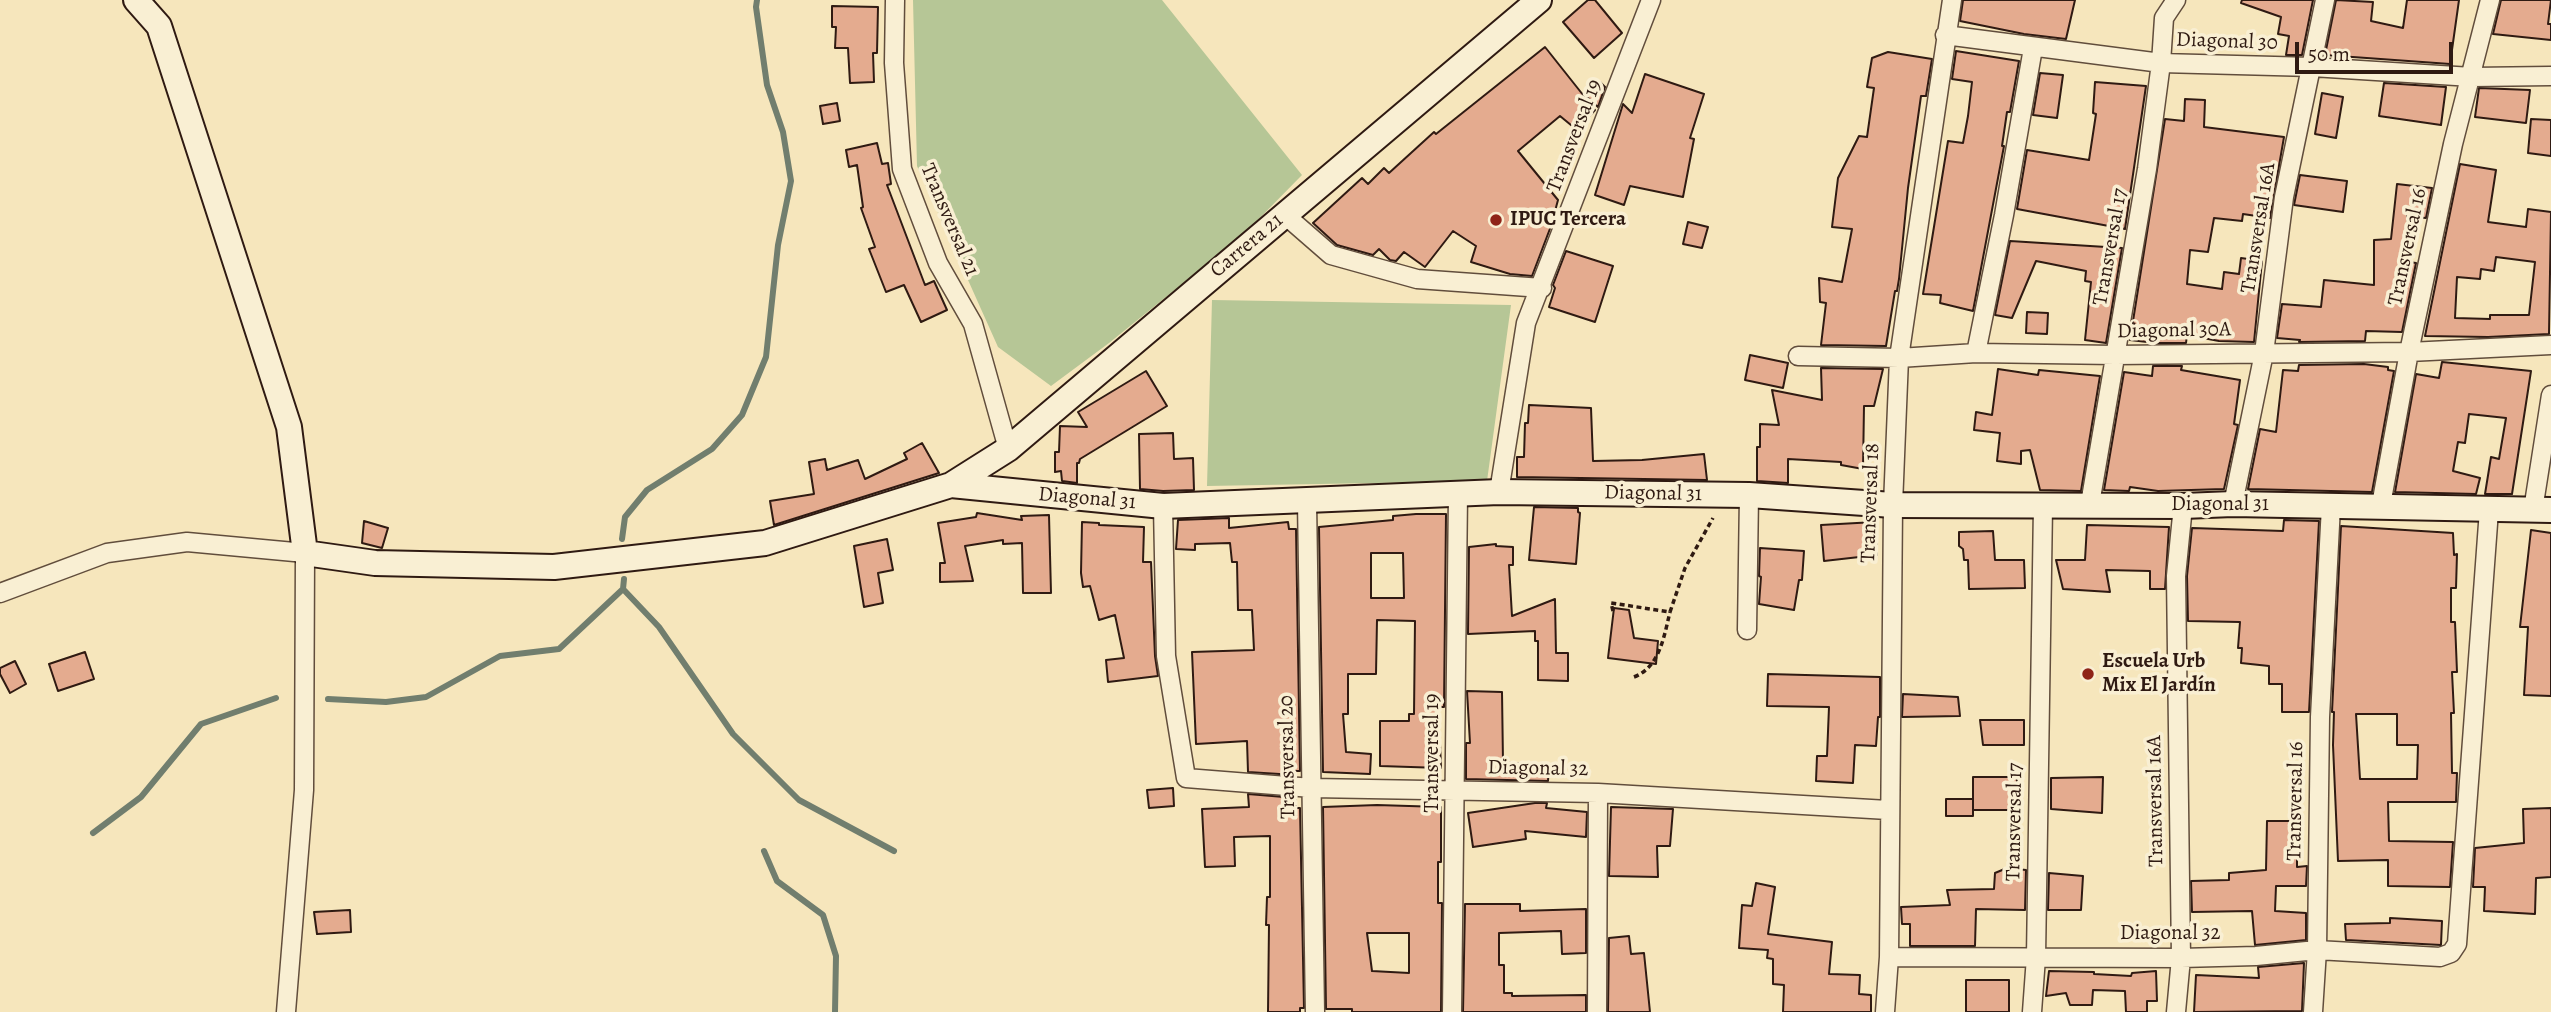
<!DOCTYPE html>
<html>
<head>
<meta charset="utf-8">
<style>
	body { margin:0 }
	#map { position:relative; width:2551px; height:1012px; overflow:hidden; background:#f6e6bc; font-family:Alegreya,serif }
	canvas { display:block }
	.scale { position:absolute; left:2295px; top:42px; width:158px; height:32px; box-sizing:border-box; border:4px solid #2f1a12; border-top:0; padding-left:9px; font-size:21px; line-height:24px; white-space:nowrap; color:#2f1a12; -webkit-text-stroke:5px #f9efd3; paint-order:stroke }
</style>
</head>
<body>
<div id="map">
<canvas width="2551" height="1012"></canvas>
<div class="scale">50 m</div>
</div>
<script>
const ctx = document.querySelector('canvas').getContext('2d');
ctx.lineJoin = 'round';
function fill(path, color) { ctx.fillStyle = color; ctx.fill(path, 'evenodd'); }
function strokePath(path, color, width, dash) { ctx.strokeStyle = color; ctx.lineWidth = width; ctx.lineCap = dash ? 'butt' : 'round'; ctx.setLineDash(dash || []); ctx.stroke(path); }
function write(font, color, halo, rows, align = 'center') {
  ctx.font = font + ' Alegreya,serif'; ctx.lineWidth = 7; ctx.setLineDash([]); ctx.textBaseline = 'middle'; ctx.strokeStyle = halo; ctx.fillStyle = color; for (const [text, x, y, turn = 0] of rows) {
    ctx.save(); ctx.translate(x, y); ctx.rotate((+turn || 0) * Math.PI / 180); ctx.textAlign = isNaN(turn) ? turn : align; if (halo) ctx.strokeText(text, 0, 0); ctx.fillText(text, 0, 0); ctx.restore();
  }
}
fill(new Path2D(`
	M913,0h249l140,175 -58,59 -135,109 -58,43 -53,-39 -81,-181z
	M1212,300l299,5 -24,176 -280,5z`), '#b6c696');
strokePath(new Path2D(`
	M622,539l3,-22 22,-27 65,-41 30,-34 24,-58 12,-112 13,-64 -8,-49 -16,-47 -11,-78 1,-7
	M623,589l36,38 74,107 66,66 95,51
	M328,699l58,3 40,-5 74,-41 59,-7 64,-60 1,-10
	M93,833l48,-36 60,-73 75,-26
	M764,851l13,30 46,34 13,41 -1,56`), '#717e6e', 6);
const building = new Path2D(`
	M1588,0h7l27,33 -28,25 -31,-36z
	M1963,0h112l-9,39 -42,-5 -64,-13z
	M2242,0h71l-11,55h-16l3,-19 -11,-2 3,-17 -40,-14z
	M2336,0l37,2 -2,19 32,7 4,-28h52l-9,64 -125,-9z
	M2501,0h50l-3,24h3v16l-58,-6z
	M832,6l46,1 -1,46h-4l1,29 -24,1 -2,-35h-13l1,-21h-4z
	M1545,47l50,63 -18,20 -17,-14 -42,35 40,49 -7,26 -19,50 -22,-2 -39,-12 5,-16 -23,-15 -28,36 -21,-15 -8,9 -6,-1 -11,-11 -6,6 -36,-10 -24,-22 49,-45 6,6 16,-16 5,5 45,-41 2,2z
	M1956,51l63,10 -9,51h-3l-5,34h2l-31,165 -33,-8 1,-8 -18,-1 25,-153 15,2 5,-27 4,-34 -20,-3z
	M1888,52l44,7 -6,37h-5l-13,92 -9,91 -2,12h-2l-9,55 -65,-1 5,-42 -6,-1 -1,-24 23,4 10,-53 -20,-2 6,-49 21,-42 8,1 7,-49 -7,-1 5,-29z
	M2040,73l23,2 -6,43 -24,-3z
	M1645,74l59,20 -14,44 4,1 -11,58 -53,-11 -6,19 -29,-10 28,-91 9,9z
	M1600,82l5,5 -7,20 -11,-10z
	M2095,82l51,4 -21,143 -108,-20 10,-59 62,10 7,-46 -3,-1z
	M2384,83l62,4 -5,38 -62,-9z
	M2479,88l51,2 -4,33 -51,-6z
	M2322,93l21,4 -7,41 -21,-4z
	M2185,99l20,1 -1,27 80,10 -14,81 -27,-4 -1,7 -28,-3 -6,34 -18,-2 -3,34 35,5 2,-17 15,2 2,-16 21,3 -8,81 -35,-1 -32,-6 -1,8h-30l-26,-3 35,-221 19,2z
	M837,103l3,18 -17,3 -3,-18z
	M2531,119l20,1v36l-23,-3z
	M877,143l5,21 6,-1 3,21 -4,1 38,100 9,-4 13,29 -26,12 -17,-37 -18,7 -17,-43 6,-2 -14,-39 2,-1 -6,-42 -8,2 -3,-17z
	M2460,164l36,6 -8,52 38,5 2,-18 23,3 -2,122 -61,3 -63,-1zM2496,257l39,5 -6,53h-39v4l-35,-1 2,-41 23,2 1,-10 13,2z
	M2300,175l47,6 -4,31 -49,-7z
	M2397,184l35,4 -6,30 -19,-2 2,46 7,1 -14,69 -36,-1 -1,10 -66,1 1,-2 -23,-2 5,-34 39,3 3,-27 50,5v-45l17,-1z
	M1688,222l20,5 -6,21 -19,-4z
	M2010,241l112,7 -16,95 -21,-3 6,-58 -6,-1 1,-10 -50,-10 -24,57 -17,-3z
	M1566,251l47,15 -18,56 -46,-15 6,-19 -2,-3z
	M2027,312l21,1 -1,21 -21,-1z
	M1750,355l38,8 -5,25 -38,-8z
	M2442,362l89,9 -19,123h-27l6,-37 8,2 7,-41 -37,-4 -4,29 -7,-1 -5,29 27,7 -4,16 -81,-2 21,-118 23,4z
	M2364,364l24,3v3l6,1 -22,121 -124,-3 12,-60 16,3 7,-62 15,1 1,-6z
	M2153,366h29l-1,4 59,10 -6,44 4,1 -14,64 -66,2 -28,-4 -1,4 -25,-1 20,-118 28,4z
	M1821,368l62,1 -9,37h-10l-1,63 -22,-4v-3l-53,-3v24l-31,-2v-34h3v-23l19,1 -7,-35 50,10z
	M1998,369l40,6 1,-5 61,6 -19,115 -41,-1 -10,-40 -9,1v13l-24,-3 3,-28 -26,-3 2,-18 16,3z
	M1146,371l21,35 -87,53 -1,4h-2v20l-15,-2 -1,-10 -6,1v-20h4l1,-26 27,1 -9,-15z
	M1529,405l62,3 2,53 49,-1 62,-6 3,26 -190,-3v-20h7l1,-34h3z
	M1173,433l1,26 19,-1 1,32 -31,1 -23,-2 -1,-55z
	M922,443l17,30 -165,52 -4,-24 44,-7 -5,-32 16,-3 2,11 31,-10 7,19 42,-20 -3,-6z
	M1534,507l44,1v4l2,1 -4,51 -47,-4z
	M977,513l45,7 -1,-4 28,-1 2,78h-28l-1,-50 -19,1v-4l-38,6 8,35 -33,1v-19h5l-7,-40 38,-6z
	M1416,514h30l-2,193h-7l-2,36h5l1,25 -61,-2v-45h29v-7h5l1,-93 -38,-1 -1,54h-28v40h-5l3,38 25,2 -1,20 -47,-2 -4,-245 74,-7v-4zM1371,553h32l1,45h-33z
	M1229,518v10l59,-6 1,7h7l4,242h-5v4l-47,-3 -1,-31 -51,3 -4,-92 62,-2 -2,-40h-14l-1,-48h-5l-2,-19 -35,1v6l-19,-1 2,-29z
	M2284,520l35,1 -10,191h-27v-28h-13v-18l-28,-3 1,-15h-4l2,-26 -52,-1 -1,-45 5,-48 91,3z
	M364,521l24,7 -6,20 -20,-5z
	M1082,522l17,1v2l45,2 -1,35h8l4,94 3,20 -50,6 -2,-22 18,-2 -9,-43 -16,5 -9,-34 -7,1 -2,-14z
	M1875,522l2,33 -53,6 -3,-36z
	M2087,525l82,2 -4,62h-15v-18l-44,-1 4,22 -47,-3 -7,-29h29z
	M2341,526l112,7 1,22 3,-1 -1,34h-5v34h4l2,50h-5l2,41h-3l1,60h5l-1,29h-68l1,39 64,1 -3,45 -62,-1v-26l-50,1 -5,-116 1,-33h-2zM2356,714h41v31h21l-1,34h-57z
	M2531,530l20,3v163l-27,-1 4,-68h-8z
	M1993,531l2,29h29l1,28 -56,1 -1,-29h-4l-1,-11 -4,-3v-14z
	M887,539l6,31 -15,3 5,30 -19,4 -10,-61z
	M1496,544v2l17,1v18h-4l3,51 43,-17 1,54h12v28l-30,-1v-39h-3v-10l-67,3 1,-87z
	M1760,548l44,3 -2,29h-3l-5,30 -35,-6 2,-27 -2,-1z
	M1614,608l15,2 5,28 24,3 -2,23 -48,-6z
	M85,652l9,27 -36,12 -9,-27z
	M15,661l11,23 -16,9 -10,-19v-6z
	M1768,674l112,3v40h-2l-2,29 -21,-1 -2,38 -37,-2 1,-25h10l2,-49 -62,-1z
	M1467,691l35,1 1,70 46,4 -1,15 -82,-2v-36h4z
	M1903,694l55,3 2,19 -58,1z
	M1980,720h44v25h-41z
	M1973,777h44l-1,33h-43z
	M2103,777l-1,36 -51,-4v-31z
	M1173,788l1,18 -25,2 -2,-18z
	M1248,794l48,4v10h4l4,200h-4v4h-32l1,-87h-3l1,-28h3v-61l-36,1 1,29 -30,1 -3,-58 47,-2z
	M1946,799h27v17h-27z
	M1535,803h12l-1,5 41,4 -1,25 -61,-6 1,8 -53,8 -5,-34z
	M1377,805l64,2v55h-3v41h4l-1,109h-89v-3h-26l-3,-202zM1367,933h42v40l-37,-2z
	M1611,807l62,2 -3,37h-13l1,31 -49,-1z
	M2551,808v69l-15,1 -1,36 -51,-3 1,-24h-12l2,-39 49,-5 -1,-34z
	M2267,821h30v46l10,-1 -1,20h-30l-1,25 31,2v27l-51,5 -3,-34 -60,1 -1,-31 38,-1v-7l37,-3z
	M2007,868l19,2 -1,40 -49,-1 -1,37h-65v-22h-8l-1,-17 49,-2 -3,-15 47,-1 1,-16z
	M2049,873l34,3 -2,34h-33z
	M1756,883l19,4 -7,47 64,8 -3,32 31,1 -1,19 12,1v17h-88l1,-27 -11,-1v-25l-6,-1 1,-8 -29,-2 3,-43 10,1z
	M1465,904h55v7l66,-2v44l-24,1 -1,-23 -62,2v32h5v28h8v3l74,-1v17h-123z
	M350,910l1,22 -34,2 -3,-22z
	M2390,918l52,3 -1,24 -95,-5 -1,-16 45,-1z
	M1629,936l2,18 13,-1 6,59h-42l1,-74z
	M2304,963l-2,48 -108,1 2,-37 63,3 -1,-11z
	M2049,971l45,1v2l37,2 1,-3 24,-2 1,30h-10v11h-21l-1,-21 -32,-1 -1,15h-22l-4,-12 -20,3z
	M1966,980h43v32h-43z`);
fill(building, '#e4ab8f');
strokePath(building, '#2f1a12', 2);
const street = new Path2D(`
	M895,0l-1,63 8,106 36,94 35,61 35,125
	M1945,35l216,28 151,4 160,10 79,-1
	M1285,215l46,40 86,24 125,9
	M1976,353l28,-138 29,-167
	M1798,356l101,2 77,-5 139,2 294,-3 142,-7
	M1499,492l27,-169 125,-323
	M1307,502l8,510
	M2090,504l57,-335 14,-106 3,-45 12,-18
	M2233,504l31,-151 20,-156 41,-197
	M2381,505l28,-153 44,-208 37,-144
	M1163,506l3,150 20,122 126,10 286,5 290,17
	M2533,510l18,-115
	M0,593l107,-40 80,-11 118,11 -1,237 -18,222
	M1747,630l2,-135
	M1889,957l292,1 75,-2 61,-6 123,7 11,-4 6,-9 32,-434
	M1452,1012l6,-518
	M1597,1012l1,-219
	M1885,1012l4,-55 4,-452 6,-147 53,-358
	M2032,1012l4,-55 7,-451
	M2176,1012l5,-54 -5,-382 7,-70
	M2313,1012l4,-62 3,-233 11,-211`);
const secondary = new Path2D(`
	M136,0l23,26 130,401 16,126 70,10 179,4 211,-24 186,-58 212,21 336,-14 250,3 144,10 290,1 50,-2 318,6
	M951,485l57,-36 531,-449`);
strokePath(street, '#614d3c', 21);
strokePath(secondary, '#2f1a12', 28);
strokePath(new Path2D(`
	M1613,611l-2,-8 59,9 15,-44 28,-50
	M1634,677c26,-10 30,-41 36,-65`), '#2f1a12', 3.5, [5, 3.5]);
strokePath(street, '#f9efd3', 18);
strokePath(secondary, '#f9efd3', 24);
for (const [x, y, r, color] of [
	[1496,220,7,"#8f2418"],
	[2088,674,7,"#8f2418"]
]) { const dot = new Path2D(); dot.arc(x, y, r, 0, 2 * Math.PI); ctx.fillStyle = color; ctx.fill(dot); strokePath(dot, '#f9efd3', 2.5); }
write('21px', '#2f1a12', '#f9efd3', [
	["Diagonal 30",2227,42,2],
	["Transversal 19",1575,136,-69],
	["Transversal 21",949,220,67],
	["Transversal 16A",2259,228,-81],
	["Carrera 21",1247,246,-40],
	["Transversal 17",2111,247,-80],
	["Transversal 16",2408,247,-78],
	["Diagonal 30A",2174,331,-1],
	["Diagonal 31",1653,494,1],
	["Diagonal 31",1087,499,5],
	["Transversal 18",1871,503,-88],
	["Diagonal 31",2220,505],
	["Transversal 19",1433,753,-90],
	["Transversal 20",1288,757,-91],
	["Diagonal 32",1538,769,1],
	["Transversal 16A",2156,801,-91],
	["Transversal 16",2296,801,-89],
	["Transversal 17",2015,822,-89],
	["Diagonal 32",2170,934]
]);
write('bold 21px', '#2f1a12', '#f9efd3', [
	["IPUC Tercera",1510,220],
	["Escuela Urb",2102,662],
	["Mix El Jardín",2102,686]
], 'left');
</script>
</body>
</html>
